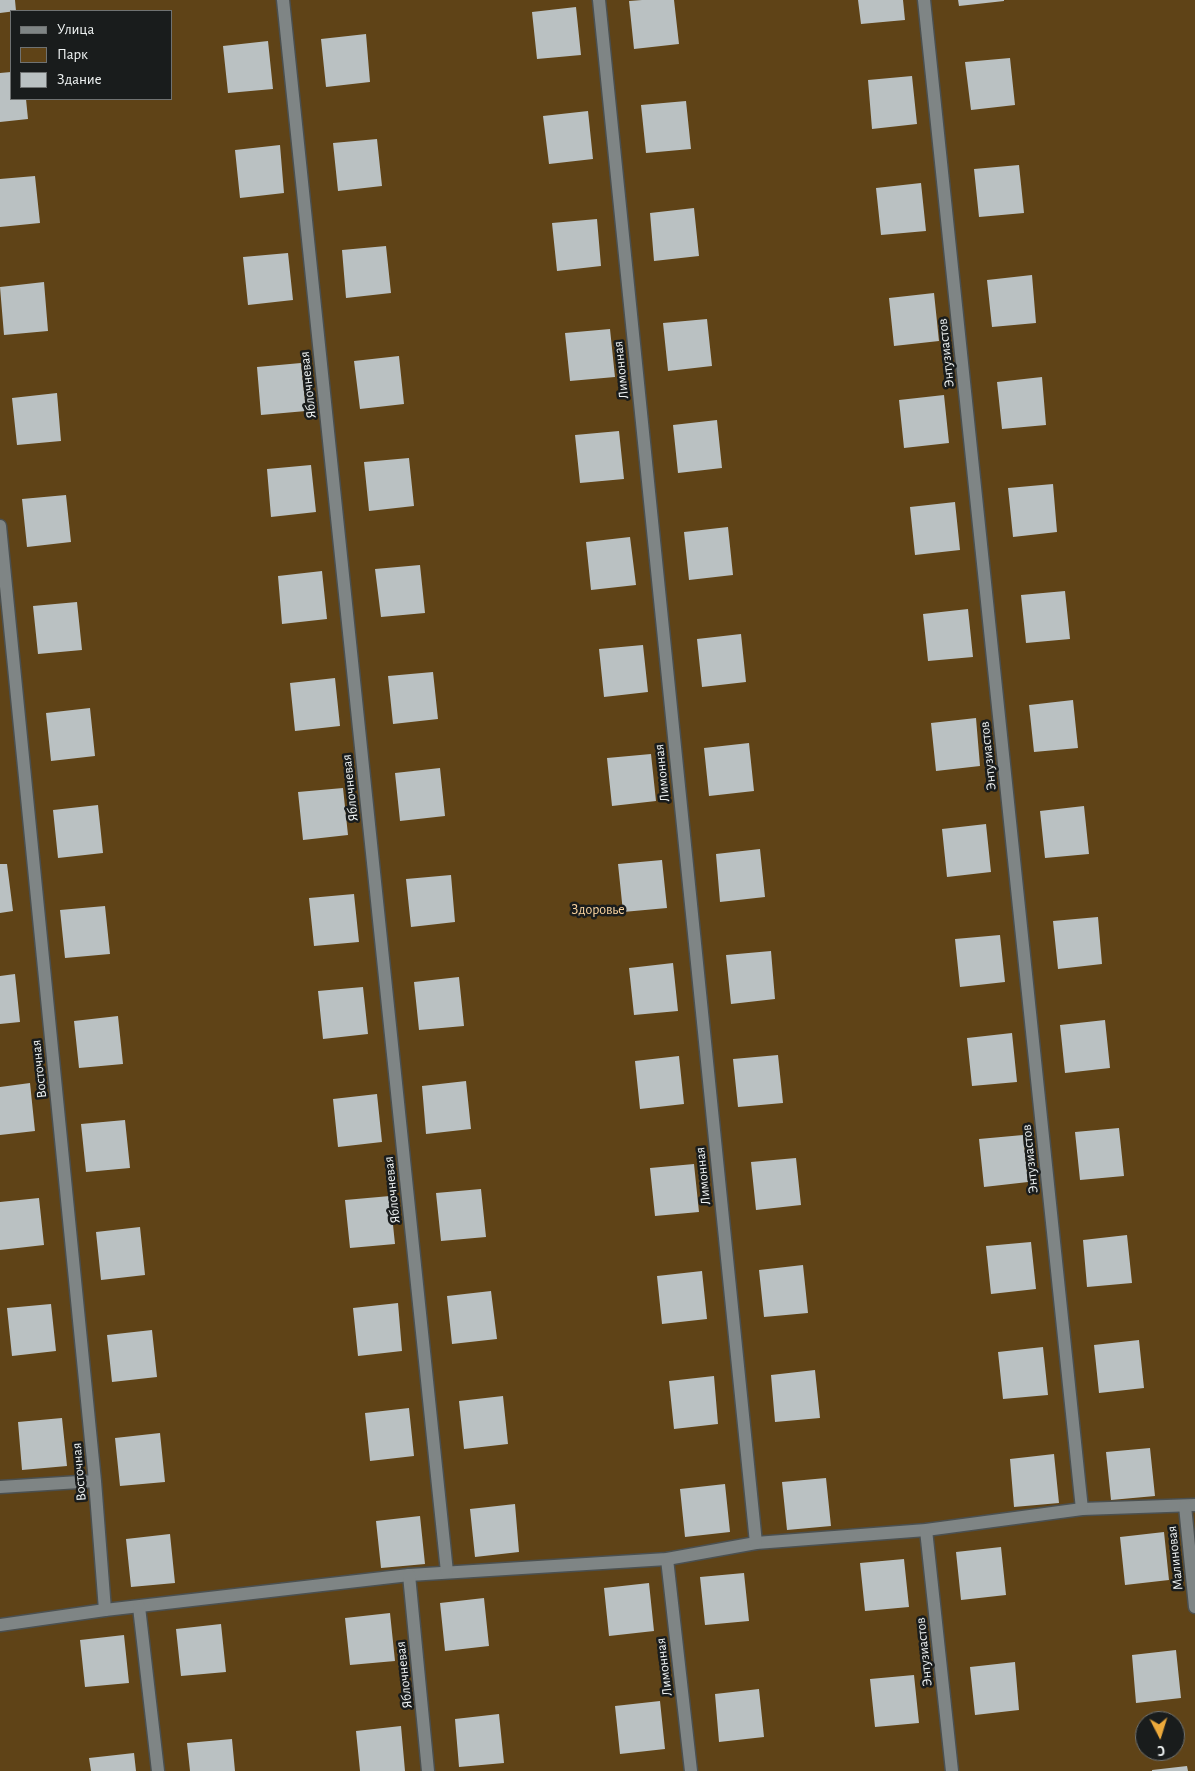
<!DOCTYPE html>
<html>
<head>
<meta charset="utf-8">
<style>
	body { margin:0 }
	#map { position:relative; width:1195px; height:1771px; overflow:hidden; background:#2f3435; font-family:"Alegreya Sans",sans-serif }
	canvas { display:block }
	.legend { position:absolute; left:10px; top:10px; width:162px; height:90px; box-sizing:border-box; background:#191c1c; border:1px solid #6f7272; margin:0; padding:6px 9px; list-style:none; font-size:15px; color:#eff3f3 }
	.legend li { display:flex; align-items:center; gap:10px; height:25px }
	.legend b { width:25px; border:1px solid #6f7272 }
	.north { position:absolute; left:1135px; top:1711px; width:50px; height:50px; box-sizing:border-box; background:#191c1c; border:1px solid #6f7272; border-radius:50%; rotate:175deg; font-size:14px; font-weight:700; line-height:20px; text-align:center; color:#eff3f3 }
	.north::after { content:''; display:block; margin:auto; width:18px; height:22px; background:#eca93b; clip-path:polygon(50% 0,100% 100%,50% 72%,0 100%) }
</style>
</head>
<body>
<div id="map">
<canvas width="1195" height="1771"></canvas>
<ul class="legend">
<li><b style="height:6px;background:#7f8585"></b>Улица</li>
<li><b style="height:14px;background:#5f4317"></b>Парк</li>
<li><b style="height:14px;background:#bac1c2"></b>Здание</li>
</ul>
<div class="north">С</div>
</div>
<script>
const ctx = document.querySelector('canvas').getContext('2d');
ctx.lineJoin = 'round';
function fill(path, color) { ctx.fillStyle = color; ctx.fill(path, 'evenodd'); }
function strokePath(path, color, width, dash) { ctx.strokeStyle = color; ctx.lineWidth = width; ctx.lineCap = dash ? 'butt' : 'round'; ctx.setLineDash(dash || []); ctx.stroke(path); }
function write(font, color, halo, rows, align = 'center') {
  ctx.font = font + ' "Alegreya Sans",sans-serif'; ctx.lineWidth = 5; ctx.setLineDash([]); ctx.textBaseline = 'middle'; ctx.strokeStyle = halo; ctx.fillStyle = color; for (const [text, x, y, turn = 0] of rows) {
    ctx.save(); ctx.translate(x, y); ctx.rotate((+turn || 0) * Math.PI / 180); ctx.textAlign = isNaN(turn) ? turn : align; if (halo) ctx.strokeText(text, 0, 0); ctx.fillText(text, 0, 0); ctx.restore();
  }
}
fill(new Path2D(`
	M0,0h1195v1771h-1195zM11,11h160v88h-160zM1145,1721h30v30h-30z`), '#5f4317');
fill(new Path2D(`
	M0,0h15l1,11 -16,2z
	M642,0h32l5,44 -45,5 -5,-48z
	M858,0h45l2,20 -44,4z
	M958,0h46v1l-45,5z
	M576,7l5,48 -44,4 -5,-47z
	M366,34l4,48 -44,5 -5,-48z
	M268,41l5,48 -45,4 -5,-47z
	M1010,58l5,47 -44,5 -6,-48z
	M11,72v27h15l2,20 -28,3v-49z
	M912,76l5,48 -45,5 -4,-49z
	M686,101l5,48 -45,4 -5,-48z
	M588,111l5,48 -44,5 -6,-48z
	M377,139l5,47 -44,5 -5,-48z
	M280,145l4,48 -44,5 -5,-48z
	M1019,165l5,48 -45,4 -5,-48z
	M35,176l5,47 -40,4v-48z
	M921,183l5,48 -45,4 -5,-47z
	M694,208l5,48 -45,5 -4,-48z
	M597,219l4,47 -44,5 -5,-48z
	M386,246l5,47 -45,5 -4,-48z
	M288,253l5,47 -45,5 -5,-48z
	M1032,275l4,48 -44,4 -5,-47z
	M44,282l4,49 -44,4 -4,-48z
	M934,293l5,48 -45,5 -5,-48z
	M707,319l5,47 -44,5 -5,-48z
	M610,329l5,48 -45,4 -5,-48z
	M399,356l5,48 -44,5 -6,-48z
	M301,363l5,48 -45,4 -4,-48z
	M1042,377l4,48 -44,4 -5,-47z
	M57,393l4,48 -44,4 -5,-47z
	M944,395l5,48 -45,5 -5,-48z
	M717,420l5,48 -44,5 -5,-48z
	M619,431l5,48 -44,4 -5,-48z
	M409,458l5,48 -45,5 -5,-49z
	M311,465l5,47 -45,5 -4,-48z
	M1053,484l4,48 -44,5 -5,-49z
	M66,495l5,47 -44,5 -5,-48z
	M955,502l5,48 -45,5 -5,-48z
	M728,527l5,48 -44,5 -5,-48z
	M630,537l6,48 -45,5 -5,-48z
	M420,565l5,48 -44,4 -6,-48z
	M322,571l5,48 -45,5 -4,-48z
	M1065,591l5,48 -44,4 -5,-48z
	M77,602l5,48 -44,4 -5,-48z
	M968,609l5,48 -45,4 -5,-47z
	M741,634l5,48 -44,5 -5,-48z
	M643,645l5,47 -44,5 -5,-48z
	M433,672l5,47 -45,5 -5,-48z
	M335,678l5,48 -45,5 -5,-48z
	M1073,700l5,48 -44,4 -5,-47z
	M90,708l5,48 -44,5 -5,-48z
	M976,718l4,48 -44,5 -5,-48z
	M749,743l5,48 -45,5 -5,-48z
	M651,754l5,47 -44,5 -5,-48z
	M440,768l5,48 -45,5 -5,-48z
	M343,788l5,47 -45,5 -5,-48z
	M98,805l5,48 -45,5 -5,-48z
	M1084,806l5,48 -44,4 -5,-47z
	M986,824l5,48 -44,5 -5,-48z
	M760,849l5,48 -45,5 -4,-48z
	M662,860l5,48 -44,4 -5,-48z
	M0,864h7l6,47 -13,2z
	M451,875l4,47 -44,5 -5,-48z
	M354,894l5,48 -45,4 -5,-48z
	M105,906l5,48 -45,4 -5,-48z
	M1098,917l4,47 -44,5 -5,-48z
	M1000,935l5,47 -45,5 -5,-48z
	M771,951l4,48 -44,5 -5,-49z
	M673,963l5,48 -44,4 -5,-47z
	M15,974l5,48 -20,2v-48z
	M459,977l5,49 -45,4 -5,-48z
	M363,987l5,47 -45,5 -5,-48z
	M118,1016l5,48 -44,4 -5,-47z
	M1105,1020l5,48 -45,5 -5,-48z
	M1012,1033l5,49 -45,4 -5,-48z
	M778,1055l5,48 -45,4 -5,-48z
	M679,1056l5,48 -44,5 -5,-48z
	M466,1081l5,48 -45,5 -4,-48z
	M30,1083l5,48 -35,4v-48z
	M377,1094l5,48 -44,5 -5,-48z
	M125,1120l5,48 -44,4 -5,-48z
	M1119,1128l5,48 -44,4 -5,-48z
	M1023,1135l5,47 -44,5 -5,-48z
	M796,1158l5,47 -45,5 -5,-48z
	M694,1164l5,48 -44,4 -5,-48z
	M481,1189l5,48 -45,4 -5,-48z
	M390,1196l5,48 -45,4 -5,-48z
	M39,1198l5,47 -44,5v-48z
	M140,1227l5,48 -44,5 -5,-48z
	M1127,1235l5,48 -45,4 -4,-47z
	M1031,1242l5,47 -45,5 -5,-48z
	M803,1265l5,48 -44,4 -5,-47z
	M702,1271l5,48 -45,5 -5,-48z
	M491,1291l6,48 -45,5 -5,-48z
	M398,1303l4,48 -44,5 -5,-48z
	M51,1304l5,47 -44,5 -5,-48z
	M152,1330l5,47 -45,5 -5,-47z
	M1139,1340l5,48 -45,5 -5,-48z
	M1043,1347l5,48 -45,4 -5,-47z
	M815,1370l5,48 -45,4 -4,-47z
	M714,1376l4,48 -44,5 -5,-48z
	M503,1396l5,48 -44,5 -5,-48z
	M409,1408l5,48 -44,5 -5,-48z
	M62,1418l5,48 -45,4 -4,-48z
	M160,1433l5,49 -45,4 -5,-48z
	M1150,1448l5,48 -44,4 -5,-48z
	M1054,1454l5,49 -45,4 -4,-48z
	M826,1478l5,48 -44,4 -5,-48z
	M725,1484l5,48 -45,5 -5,-48z
	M515,1504l4,48 -44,5 -5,-48z
	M420,1516l5,48 -44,4 -5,-47z
	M1164,1532l5,48 -44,5 -5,-48z
	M170,1534l5,49 -44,4 -5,-48z
	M1001,1547l5,48 -45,5 -5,-48z
	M904,1559l5,48 -44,4 -5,-48z
	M744,1573l5,48 -44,4 -5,-48z
	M649,1583l5,48 -45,5 -5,-48z
	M484,1598l5,48 -44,5 -5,-48z
	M390,1613l5,48 -45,4 -5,-47z
	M221,1624l5,48 -45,4 -5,-47z
	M124,1635l5,48 -44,4 -5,-47z
	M1176,1650l5,48 -45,5 -4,-48z
	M1015,1662l4,48 -44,5 -5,-48z
	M914,1675l5,48 -44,4 -5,-48z
	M759,1689l5,48 -45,5 -4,-48z
	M660,1701l5,48 -45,5 -5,-48z
	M499,1714l5,49 -45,4 -4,-48z
	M401,1726l4,45h-45l-4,-40z
	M232,1739l3,32h-45l-3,-28z
	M134,1753l2,18h-45l-2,-13z
	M1187,1766l1,5h-36v-1z`), '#bac1c2');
const lane = new Path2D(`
	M0,1625l105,-15 304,-35 258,-16 89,-16 170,-13 156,-21 113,-4`);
const street = new Path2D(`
	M283,0l164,1572
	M599,0l157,1543
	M924,0l158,1509
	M0,526l95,955 10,129
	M0,1487l95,-6
	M1185,1506l10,101
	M926,1530l26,241
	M667,1559l24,212
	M409,1575l19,196
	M139,1607l19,164`);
strokePath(lane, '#4b5050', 15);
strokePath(street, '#4b5050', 15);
strokePath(lane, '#7f8585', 12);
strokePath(street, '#7f8585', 12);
write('14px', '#eff3f3', '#191c1c', [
	["Энтузиастов",946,353,-96],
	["Лимонная",621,370,-96],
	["Яблочневая",308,385,-96],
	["Энтузиастов",988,756,-96],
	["Лимонная",662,773,-96],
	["Яблочневая",350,788,-96],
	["Восточная",39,1069,-96],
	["Энтузиастов",1030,1159,-96],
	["Лимонная",703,1176,-96],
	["Яблочневая",392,1190,-96],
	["Восточная",79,1472,-95],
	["Малиновая",1175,1558,-96],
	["Энтузиастов",924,1652,-96],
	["Лимонная",664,1667,-97],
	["Яблочневая",404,1675,-96]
]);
write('14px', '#fcd5a0', '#191c1c', [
	["Здоровье",598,910]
]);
</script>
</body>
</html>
